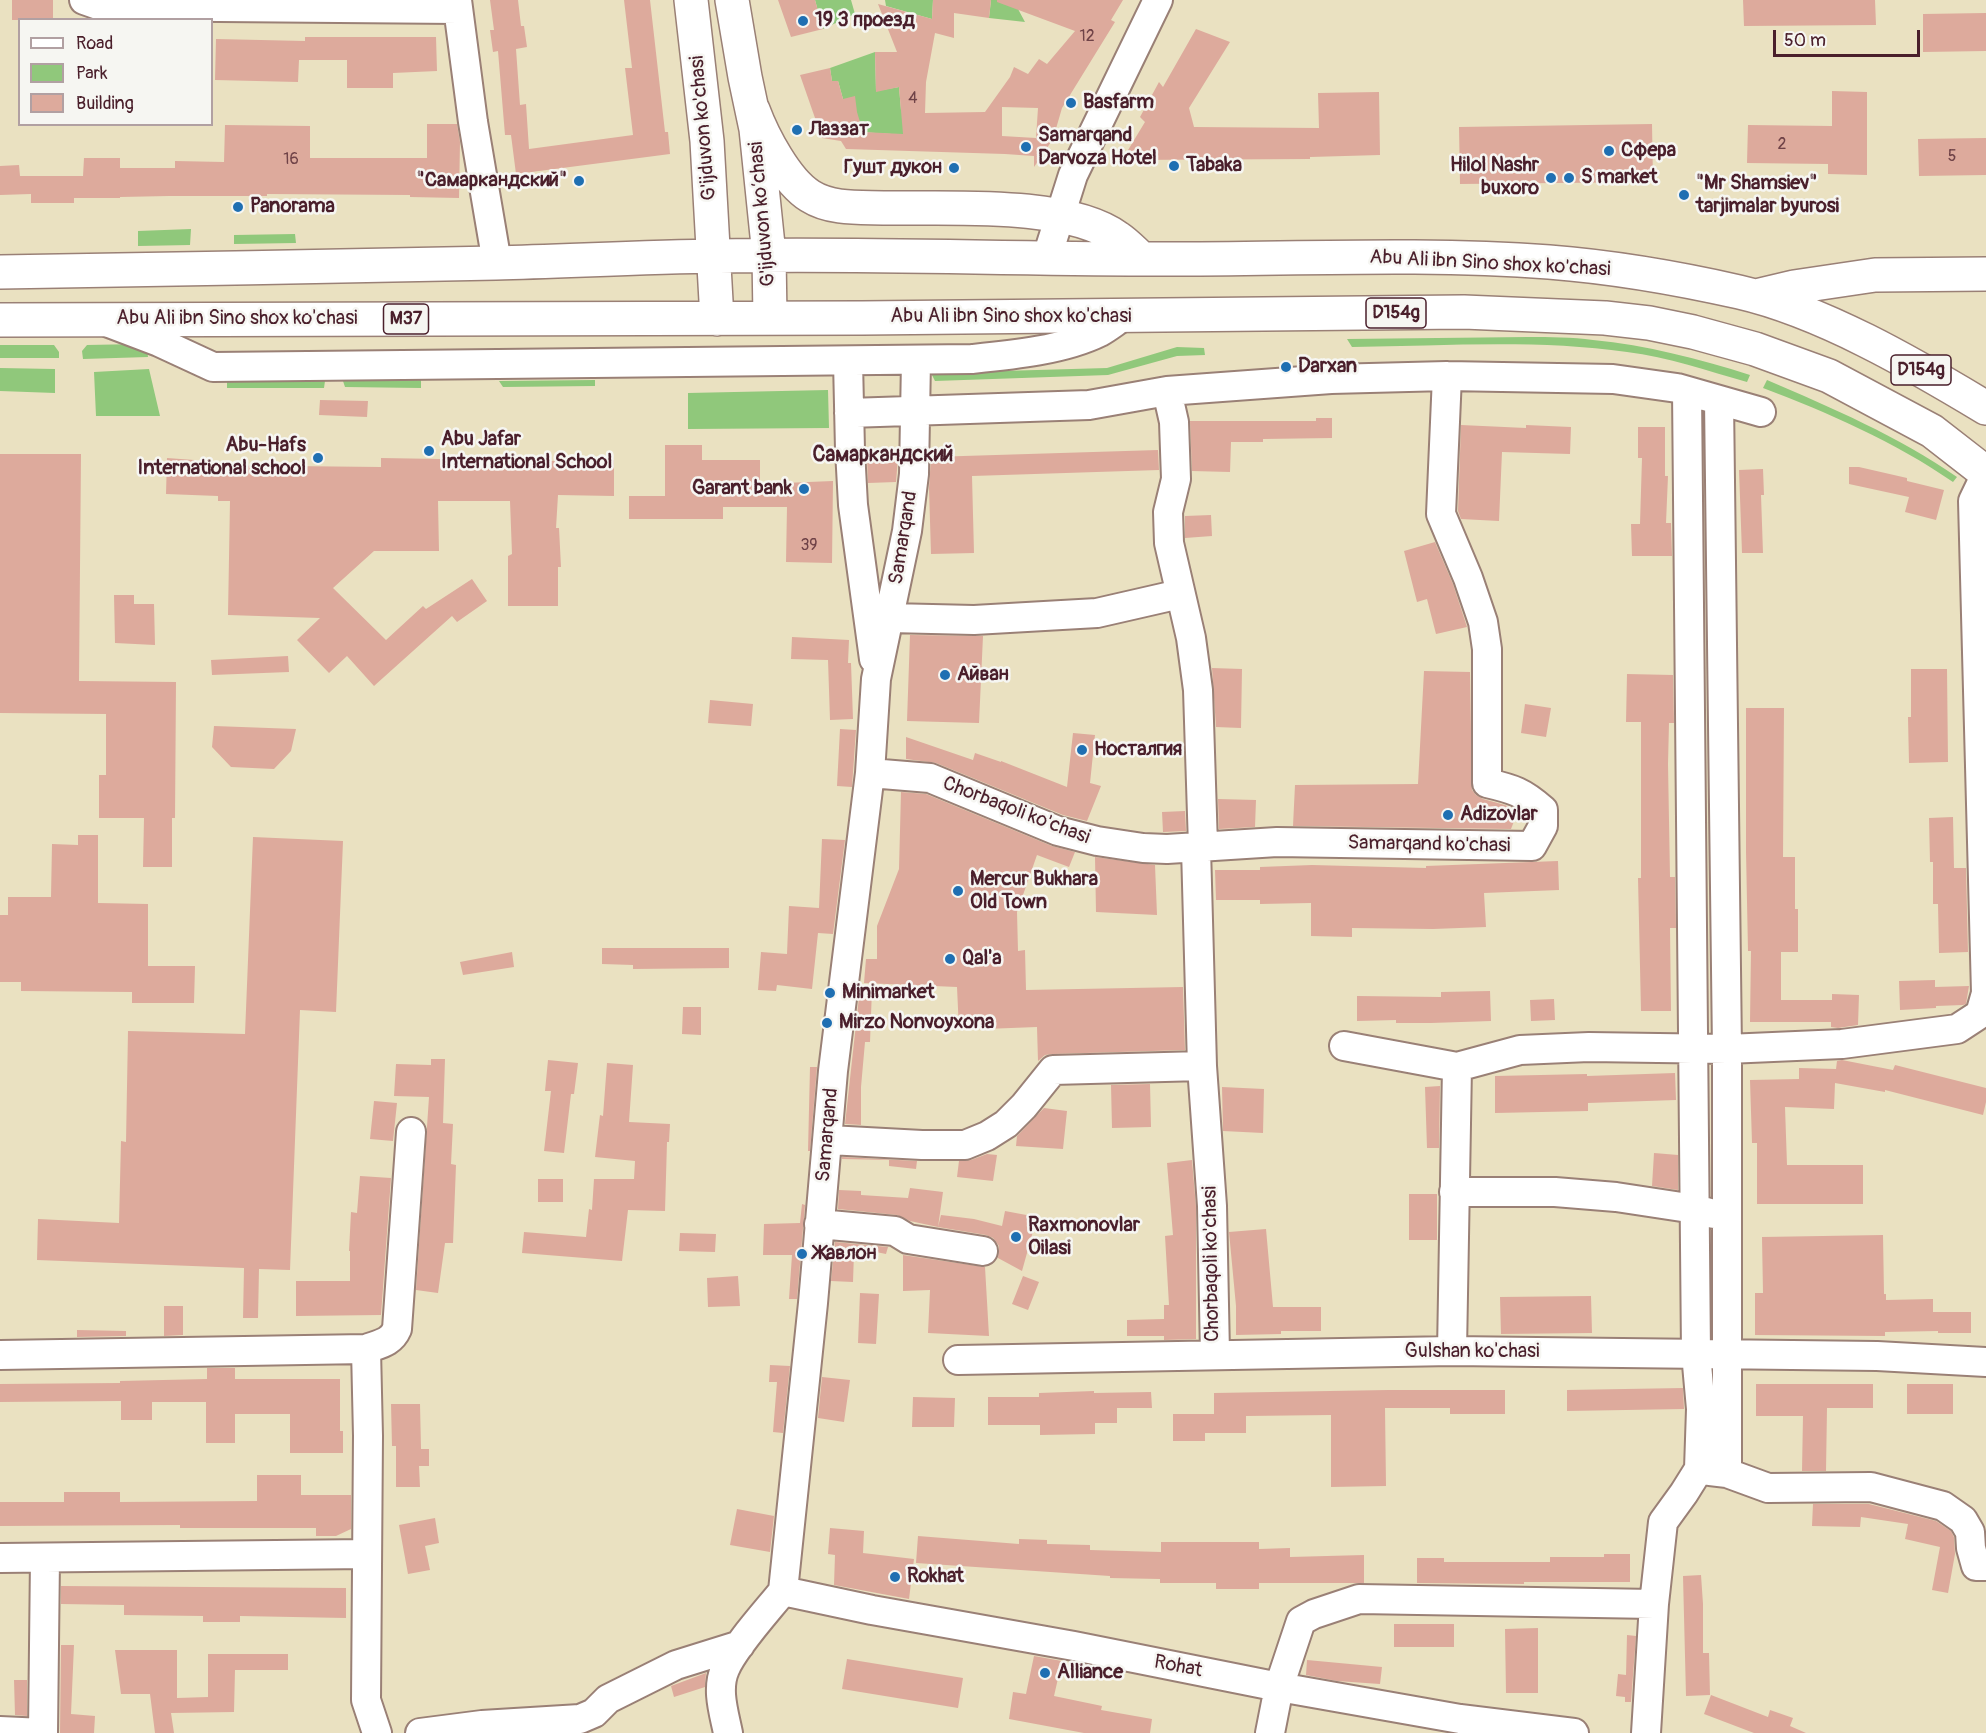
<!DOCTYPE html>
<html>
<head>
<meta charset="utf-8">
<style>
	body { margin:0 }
	#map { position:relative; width:1986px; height:1733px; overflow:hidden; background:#eae1c1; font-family:Pangolin,sans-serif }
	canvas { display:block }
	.legend { position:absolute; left:18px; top:18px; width:195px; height:108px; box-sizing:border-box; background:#f6f6f2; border:2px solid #b1a0a2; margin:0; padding:8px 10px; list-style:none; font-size:18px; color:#4a1f2b }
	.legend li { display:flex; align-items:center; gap:12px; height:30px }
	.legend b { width:30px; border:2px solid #b1a0a2 }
	.scale { position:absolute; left:1773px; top:30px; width:147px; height:27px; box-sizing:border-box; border:3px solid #4a1f2b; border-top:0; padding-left:8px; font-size:18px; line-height:21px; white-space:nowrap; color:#4a1f2b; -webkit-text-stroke:4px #f6f6f2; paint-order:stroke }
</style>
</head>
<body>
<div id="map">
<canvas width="1986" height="1733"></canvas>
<ul class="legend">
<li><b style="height:8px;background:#fff"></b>Road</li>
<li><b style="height:16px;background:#90c87b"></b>Park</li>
<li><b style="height:16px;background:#ddaa9c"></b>Building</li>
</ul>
<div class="scale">50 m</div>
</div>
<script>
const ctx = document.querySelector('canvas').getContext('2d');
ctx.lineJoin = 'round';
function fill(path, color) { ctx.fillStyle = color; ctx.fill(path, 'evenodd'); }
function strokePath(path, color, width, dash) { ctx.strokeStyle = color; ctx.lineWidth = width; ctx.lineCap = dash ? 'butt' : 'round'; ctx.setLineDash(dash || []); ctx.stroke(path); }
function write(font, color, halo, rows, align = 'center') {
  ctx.font = font + ' Pangolin,sans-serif'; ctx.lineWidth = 5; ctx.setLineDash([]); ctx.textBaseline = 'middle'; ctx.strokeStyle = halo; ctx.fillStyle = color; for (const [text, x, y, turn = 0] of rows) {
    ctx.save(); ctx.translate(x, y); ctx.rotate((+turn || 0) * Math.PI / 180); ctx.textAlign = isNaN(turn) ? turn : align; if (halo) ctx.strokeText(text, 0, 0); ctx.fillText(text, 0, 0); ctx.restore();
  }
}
fill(new Path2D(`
	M815,0h36l4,14 -32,15z
	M885,0h48l-1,19 -46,-13z
	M991,0h32l-5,9 7,13 -36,-4z
	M875,52l1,39 23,-4 2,23h11l-5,25 -47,-3 -17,-33 -5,-18h-6l-2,-13z
	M191,229l-1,16 -52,1v-15z
	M295,234l1,9 -62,1v-9z
	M1528,337c22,0 44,0 65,3 53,5 107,19 157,35l-3,7c-39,-11 -79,-25 -120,-30 -90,-13 -184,-6 -275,-5l-5,-8z
	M139,344l8,5 1,8 -65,2 -1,-8 5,-6z
	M0,345h54l5,7v6h-59z
	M1177,347l27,1 1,7 -28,1 -69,19 -173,6 -4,-8 176,-5z
	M0,368l55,1v24l-55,-2z
	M149,369l11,47h-64l-2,-44z
	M421,380v8l-76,-1 -2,-6z
	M595,380v6l-92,1 -4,-6z
	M1767,380c65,28 131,56 190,97l-4,5c-58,-40 -124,-69 -190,-94z
	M325,381l-1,7h-97v-6z
	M828,390l1,38 -141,1v-36z`), '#90c87b');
fill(new Path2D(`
	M12,0h41v20h-41z
	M490,0h28l3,26h3l3,21 -11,2 4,56 6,-1 3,45 104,-14 -8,-67h7l-8,-68h26l15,132h3l2,22 -154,20 -5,-39h-6l-7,-84 -5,1 -3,-22h4z
	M778,0h37l8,29 -32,8z
	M933,0h58l-2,18 -35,-5v25l-19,-5 -9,49 -1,31 60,-1 25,-35 4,-10 14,7 11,-15 8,5 28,-33 -78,-29v-2h126l-12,20 4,2 -53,86 -9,31 -19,28v-11l-29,-2 -159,-5 -5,-8 -19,-3 -22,-63 30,-7 2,13h6l5,18 12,-3 2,16 6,20 40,2 -4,-47 -23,5 -1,-40h22l-19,-48 54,15zM1002,107l36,1 -2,30 -34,-2z
	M1743,0h132l1,25 -132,1z
	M1986,13v38l-63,1v-38z
	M1196,29l34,13 -41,66 5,19 125,1 -1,-35 61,-1 1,63 -70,2v2l-188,1 23,-38 -5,-5 19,-35 4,5z
	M305,37h131l1,34 -44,2v15h-46v-28h-48l-1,22 -83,-2 1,-41 89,2z
	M1832,91l35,1v83l-39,-1v-10l-81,-1 1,-38 84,1z
	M427,124h30l3,18 -1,56 -49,-1v-2l-143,-1v2h-98l-49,1v1h-46v5h-43v-9l-31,1v-29l19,-1 1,11h63l1,-18h36v10h55v-7l49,1 1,-37 85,1v32h117z
	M1652,124l1,58 -193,2 -1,-57z
	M1986,138v37l-67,1 -1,-37z
	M320,400l48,1 -1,16 -48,-2z
	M1316,418h16v20l-69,1v3h-32l-1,30 -38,-1 -2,-50h126z
	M1461,425l65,3v-3l45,2 -1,27 -68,-2 -3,69 -38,-2 -3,-8z
	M1638,427h27v49h3l-2,47h5l1,33h-40l-1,-32h9l2,-66h-4z
	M665,445h37v15h58v24l73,-3 -1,82 -46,-1 1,-55h-64v12h-94v-23h36z
	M1158,450l1,20 -187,6 2,77 -43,1 -2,-66 2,-31z
	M0,454h81l-2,227 97,1 -1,136h-3v49h-29l1,-49h-45v-43h7v-61l-106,-1z
	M167,458l27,2v5l187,2v-9l179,3v-2l54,1v36l-56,-1 -2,33h3l2,39h-3v39h-50v-50l4,-2 -2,-53h-72l1,50h-65l-41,37 53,52 37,-34 3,3 46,-30 15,22 -30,21 -5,-6 -78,70 -27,-30 -18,17 -32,-33 23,-22 -92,-3 2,-114h-12v-5l-52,-2z
	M867,458h31l-2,24 -28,1z
	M1849,467h10l48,11v3l37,9 -8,30 -31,-8 4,-15 -60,-13z
	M1763,469l1,26h-3l2,58h-21l-3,-83z
	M1211,515l1,21 -27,2v-22z
	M1435,542l18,42 14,43 -31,7 -9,-35 -10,3 -13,-51z
	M114,595h20v9h20l1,41 -40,-2z
	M910,635l73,1 -4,87 -72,-2z
	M792,637l57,3 -1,23h3l2,56 -23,1 -2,-60 -37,-1z
	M288,656l1,16 -77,3 -1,-15z
	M1212,668l30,1 -1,59 -25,-1z
	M1911,669h36l1,93 -39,1 -1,-46h3z
	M1424,671l46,1 2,118 4,5 7,4 22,6 13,6 -7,18 -218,-3 2,-41 123,-1z
	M1627,674l46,1 1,48h-5l-1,41 2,113h5l1,51h-6l1,83h-30l-3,-133h3v-156h-15z
	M710,700l43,4 -2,22 -43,-3z
	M1525,704l26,4 -5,29 -25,-4z
	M1746,708h38l-1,149h12v52h3v43h-17v48h51v-6l27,1 -1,30 -20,3 -7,-1v-5h-81l1,-71h-3l-2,-99z
	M214,726l82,3 -5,22 -17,18 -43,-2 -19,-20z
	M840,729l16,1 -4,57 -15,-1z
	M1073,733l22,2 -5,48 11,3 -14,35 -24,-6 -127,-52 -30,-4v-22l67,23 2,-7 26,9v-1l66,26z
	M901,792l25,2 126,52 23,6 -6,15 -32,-12 -20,57 1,39 7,-1 1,40 157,-3 2,63 -132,4 -8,1 -7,6 -1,-34 -78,3 -2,-43 -93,-4 2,-24h11v-33l22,-57z
	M1218,799l38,1 -1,27 -36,2z
	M1185,811l1,20 -23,1 -1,-20z
	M1953,817l1,51h12l2,84 -29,1 -1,-49h-5v-42h-3l-1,-44z
	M78,835h20v68l50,1v62h47l-1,37h-62v-11l-111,-1v-9h-21v-67h8v-18h43l1,-53 26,1z
	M253,837l90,4 -7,171 -36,-2 -10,260 -31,-1 -1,49h-15l1,-50 -207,-8 1,-41 81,4 2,-82 5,1 2,-111 117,3z
	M822,839l23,1 -12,94 -15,-1 -6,56 -35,-4 -1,6 -18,-1 3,-38 26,2 2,-48 30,2z
	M1095,857l60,8 2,50 -61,-3z
	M1558,861l1,29 -75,3 2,34 -53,2 -81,-1v9l-41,-1v-33l-51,1v-4h-44l-1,-30h45v-3l52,-2 114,3v-2z
	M602,948h127v20l-96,1v-4l-31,-1z
	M512,952l2,15 -51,8 -3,-13z
	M1935,980v7l34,-1 -3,18 -3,1 -27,1v2l-36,2 -1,-29z
	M860,988l12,1 -2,53h-5l-4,45v38l-16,-1z
	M1490,991l1,30 -60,2h-35v-3l-39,1v-25l84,1v-5z
	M1554,999l1,21 -24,1 -1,-21z
	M683,1007h18v28l-19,-1z
	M431,1059h14l-2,64 10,1 -2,40 5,1 -3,78h-8l-7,50 -22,-3 13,-193 -35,-1 2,-32 35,1z
	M548,1060l30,3 -4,31h-3l-7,59 -20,-2 7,-60h-6z
	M1842,1060l51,10 2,-5 91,23v14l-3,13 -98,-25v2l-50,-9 -1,26 -49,-2 2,58h76v39h-106v-61h-5l-2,-63 49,-1v-11l37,1 1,-8z
	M607,1063l26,2 -4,57 41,2 -1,18h-2l-2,69 -37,-1 -6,51 -100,-8 2,-21 62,5 3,-28 3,1 2,-31h40l1,-18 -40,-4 5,-42 3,1z
	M810,1067h7l-7,84h-2z
	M1675,1073l1,27 -88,3v8l-93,2v-37l92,-2v2z
	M1150,1084l1,43 -39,1 -1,-43z
	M1440,1086l-1,62h-12l-2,-61z
	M1222,1087l42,2 -1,44 -40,-2z
	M374,1101l23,2 -4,38 -23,-2z
	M1044,1108l23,3 -4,38 -47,-3 1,-10z
	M1654,1153l24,2v35l-26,-4z
	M987,1154l10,1 -4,26 -36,-4 2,-16 12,-1z
	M842,1157l75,4 -1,8 -27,-3v-6l-47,-1z
	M1192,1160l4,47v132l-32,1v-4h-37v-16l37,-1v-14h5l-4,-69 8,-1 -6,-72z
	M360,1176l31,2 -10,137 -85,1v-35h54v-30h-1l2,-39 6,1z
	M538,1179h25v23h-25z
	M910,1188l33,4 -5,35 -28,-6 -13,-6 -59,-6 1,-19 22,1v4l47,3z
	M1409,1194h28v46h-28z
	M802,1204l3,1 -8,94h-8l3,-44h-29l1,-31 36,-1z
	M1005,1211l32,6 -15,54 -24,-13 1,-12 -6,-8 -7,-3 -48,-8 3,-12 33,4 28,7z
	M1266,1229l7,78h48v24h-40v3l-45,1v-29l-7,-74z
	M680,1233l36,1 -1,18 -36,-1z
	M1883,1235l1,59h2v6l47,-1v13h38v21h-33v-2l-53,1v4l-130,-1v-42h8l-1,-56z
	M835,1242l53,5 -2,7 -30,-6v4h-2l-1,30 -22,-1z
	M903,1255l82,12 4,69 -61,-3 2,-43 -27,1z
	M738,1276l2,30 -32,1 -1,-29z
	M1023,1276l16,6 -11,28 -16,-6z
	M860,1293l19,1 -3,50 -18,-1z
	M1591,1296l1,37 -91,1 -1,-37z
	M164,1306h19v29l-19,1z
	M77,1330l49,1v5l-49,1z
	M770,1365l20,1 -7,67 -10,-1 4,-50h-8z
	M207,1368h28v11h105v52h3v22h-53v-39h-55v29h-29v-41h-54v18h-31v-19l-121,1v-18l120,-1v-2l87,-2z
	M822,1377l28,3 -6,42 -26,-4z
	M1756,1384h117v24h-46l-1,63h-24l1,-55h-47z
	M1907,1384h46v30h-46z
	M1683,1388l1,21 -117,2v-21z
	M1388,1390h117v24h-55v-6h-65l1,78 -55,1v-72l-85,1v17h-41v8h-32v-27h41v-21z
	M1094,1391v2l57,-1 1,16h-35v15h-22v11l-55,1v-10h-52v-28h51v-4z
	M913,1397l42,1 -1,29h-42z
	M391,1404h29l1,45h8v17h-10l1,21h-24v-41h-4z
	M257,1475h44v20h50v34l-15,7h-20v-8h-136v-3l-180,1v-24h64v-10h56v10l137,-1z
	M1813,1504h56l67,17 15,10 3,6 1,17 -7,39 -16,-3 8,-43 -35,-8 3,-15 -47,-7 -1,10 -48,-1z
	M737,1509l37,7 -4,36 -40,-7z
	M435,1518l4,25 -14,3 5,24 -22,4 -9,-49z
	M830,1528l34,3 -1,22 51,6 -5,40 -75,-14 1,-30 -7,-1z
	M918,1536l101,8v-5l28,1v4l43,1v5l71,2v-10h98v7l31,-1v9l74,-2v28h-105v6h-43v-6h-56v-4l-50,-1v-2l-194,-13z
	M1604,1554h26v28h-106v2l-107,-1v-25h27v4h106v-5h54z
	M1701,1575l2,29v49h6l1,42 -24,1 -3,-120z
	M61,1586l285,2v30l-106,-2v6h-37v-6l-79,-1v-10l-63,-1z
	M1394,1624h60v23h-60z
	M1538,1628v65h-32l-1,-64z
	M1627,1635l9,1 -5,66h-6v-5l-9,-1 2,-22 8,1z
	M61,1645h13l-3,69 24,2 -1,17h-34z
	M115,1650h62v48l31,-1v-43h80v16h-53l-1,42 -63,1 3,20h-19l-5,-39h-29z
	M1034,1656l28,5 -8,35 48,10 -1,4 51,9 -2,14h-66l-75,-14 4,-27 13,2z
	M847,1659l116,19 -5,30 -116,-19z
	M1307,1660l75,7 -2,17 -43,-3 -31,-6z
	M706,1673l-1,14 -31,10 -3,-11z
	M14,1680h13v36l-12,-1z
	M1711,1695l57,22 2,-7 23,8 -3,8 16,7h-52l-50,-19z`), '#ddaa9c');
const minor = new Path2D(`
	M84,0l17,6 357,3
	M457,0l16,122 24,141
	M1047,257l26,-82 85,-175
	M109,323l50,19 54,25 759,-8c40,-4 92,-9 128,-27 9,-5 16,-11 24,-16
	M848,361l2,89 3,55 21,154
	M1447,376l166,3 64,9 84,24
	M1719,400l8,649v424
	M849,413l240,-8 78,-14 7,31 2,57 -8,33 1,31 22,95 7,52 5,156
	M890,618l84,2 123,-7 83,-19
	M870,773l60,5 128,53 39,10 46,7 24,1 110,-7 255,4 11,-20v-16c-20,-18 -30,-21 -56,-27v-134l-4,-27 -15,-44 -27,-64 6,-138 -116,3 -164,12
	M1196,848l6,218 10,140 3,148
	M1344,1046l113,21 63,-17 69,-3 138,2 115,-5 115,-15 23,-15 6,-21 -13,-492 13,-27
	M829,1140l93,5h43l22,-9 19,-12 18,-18 29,-36 149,-4
	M1454,1192h101l61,5 79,12 19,5
	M819,1224l76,7 13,8 75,12
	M366,1349l2,87 -2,264 11,33
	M1452,1351l5,-284
	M0,1355l366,-6c13,-5 25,-6 31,-20l14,-197
	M958,1360l494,-9 425,5 109,6
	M1710,1471l17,2 41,15 103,-1 72,19 20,14 7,12 1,16 5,18h10
	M0,1558l367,-4
	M783,1591l30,-288 20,-232 37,-298 6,-94 31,-148 7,-57 2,-114
	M783,1591l89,19 202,36 205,41 181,32 114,14
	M0,1731l43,2 2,-175
	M420,1733l62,-8 98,-6 14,-6 14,-14 68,-34 64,-20
	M728,1733c-4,-20 -12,-44 -3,-64 9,-22 42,-58 58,-78
	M1270,1733l9,-46 22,-66 13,-7 45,-15 295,5
	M1646,1733l8,-129 9,-82 21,-29 15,-24 2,-60 -5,-56 -9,-962`);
const major = new Path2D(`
	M691,0l16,141 10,178
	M732,0l13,77 11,52 13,126 1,63
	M753,110c10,27 33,71 57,86 22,14 52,11 76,12 62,1 182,-7 232,30 9,6 16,14 24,21
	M0,272c165,-3 331,-5 496,-9 74,-2 149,-6 223,-7 142,-3 284,3 425,3 135,1 271,-7 405,3 64,5 128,16 190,30 83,19 174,72 247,116
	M1756,296l38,-9 81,-12 111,-1
	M0,320l862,-2 602,-6 141,6 44,5 44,9 62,17 74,27 103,55 54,42`);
strokePath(minor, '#9a8076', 32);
strokePath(major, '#9a8076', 36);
strokePath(minor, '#fff', 28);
strokePath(major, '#fff', 33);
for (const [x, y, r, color] of [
	[803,21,6,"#1f6fb2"],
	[1071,103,6,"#1f6fb2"],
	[797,130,6,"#1f6fb2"],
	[1026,147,6,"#1f6fb2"],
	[1609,151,6,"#1f6fb2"],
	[1174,166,6,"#1f6fb2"],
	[954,168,6,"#1f6fb2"],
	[1551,178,6,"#1f6fb2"],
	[1569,178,6,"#1f6fb2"],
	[579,181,6,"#1f6fb2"],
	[1684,195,6,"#1f6fb2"],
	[238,207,6,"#1f6fb2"],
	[1286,367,6,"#1f6fb2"],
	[429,451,6,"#1f6fb2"],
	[318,458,6,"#1f6fb2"],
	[804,489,6,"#1f6fb2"],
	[945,675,6,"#1f6fb2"],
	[1082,750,6,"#1f6fb2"],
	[1448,815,6,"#1f6fb2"],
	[958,891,6,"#1f6fb2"],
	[950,959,6,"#1f6fb2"],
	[830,993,6,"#1f6fb2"],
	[827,1023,6,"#1f6fb2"],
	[1016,1237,6,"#1f6fb2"],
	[802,1254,6,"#1f6fb2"],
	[895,1577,6,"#1f6fb2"],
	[1045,1673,6,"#1f6fb2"]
]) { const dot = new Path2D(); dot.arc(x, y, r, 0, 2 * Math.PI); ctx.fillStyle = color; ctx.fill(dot); strokePath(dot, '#f6f6f2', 2); }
write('16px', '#6f4247', null, [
	["12",1087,37],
	["4",913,99],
	["2",1782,145],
	["5",1952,157],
	["16",291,160],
	["39",809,546]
]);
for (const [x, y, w] of [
	[1396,313,60],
	[406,319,45],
	[1921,370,60]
]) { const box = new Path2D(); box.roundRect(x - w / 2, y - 15, w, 30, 4.5); ctx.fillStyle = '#f6f6f2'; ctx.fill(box); strokePath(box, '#4a1f2b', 1.5); }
write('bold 18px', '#4a1f2b', null, [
	["D154g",1396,313],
	["M37",406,319],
	["D154g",1921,370]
]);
write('bold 20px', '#4a1f2b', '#f6f6f2', [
	["19 3 проезд",815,21],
	["Basfarm",1083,103],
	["Лаззат",809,130],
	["Samarqand",1038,136],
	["Darvoza Hotel",1038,159],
	["Сфера",1621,151],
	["Tabaka",1186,166],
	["Hilol Nashr",1539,166,"right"],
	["buxoro",1539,189,"right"],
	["Гушт дукон",942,168,"right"],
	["S market",1581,178],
	["\"Самаркандский\"",567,181,"right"],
	["\"Mr Shamsiev\"",1696,184],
	["tarjimalar byurosi",1696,207],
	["Panorama",250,207],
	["Darxan",1298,367],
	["Abu Jafar",441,440],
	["International School",441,463],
	["Abu-Hafs",306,446,"right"],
	["International school",306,469,"right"],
	["Garant bank",792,489,"right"],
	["Айван",957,675],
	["Носталгия",1094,750],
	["Adizovlar",1460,815],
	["Mercur Bukhara",970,880],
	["Old Town",970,903],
	["Qal'a",962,959],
	["Minimarket",842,993],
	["Mirzo Nonvoyxona",839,1023],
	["Raxmonovlar",1028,1226],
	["Oilasi",1028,1249],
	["Жавлон",814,1254],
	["Rokhat",907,1577],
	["Alliance",1057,1673]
], 'left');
write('20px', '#4a1f2b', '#f6f6f2', [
	["G'ijduvon ko'chasi",704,128,-95],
	["G'ijduvon ko‘chasi",763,214,-95],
	["Abu Ali ibn Sino shox ko'chasi",1490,264,3],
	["Abu Ali ibn Sino shox ko'chasi",1011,317],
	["Abu Ali ibn Sino shox ko'chasi",237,319],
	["Samarqand",904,538,-81],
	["Chorbaqoli ko'chasi",1016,811,21],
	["Samarqand ko'chasi",1429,845,1],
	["Samarqand",828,1135,-85],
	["Chorbaqoli ko'chasi",1212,1264,-91],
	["Gulshan ko'chasi",1472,1352],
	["Rohat",1178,1667,11]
]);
write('bold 21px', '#4a1f2b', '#f6f6f2', [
	["Самаркандский",883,456]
]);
</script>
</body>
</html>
